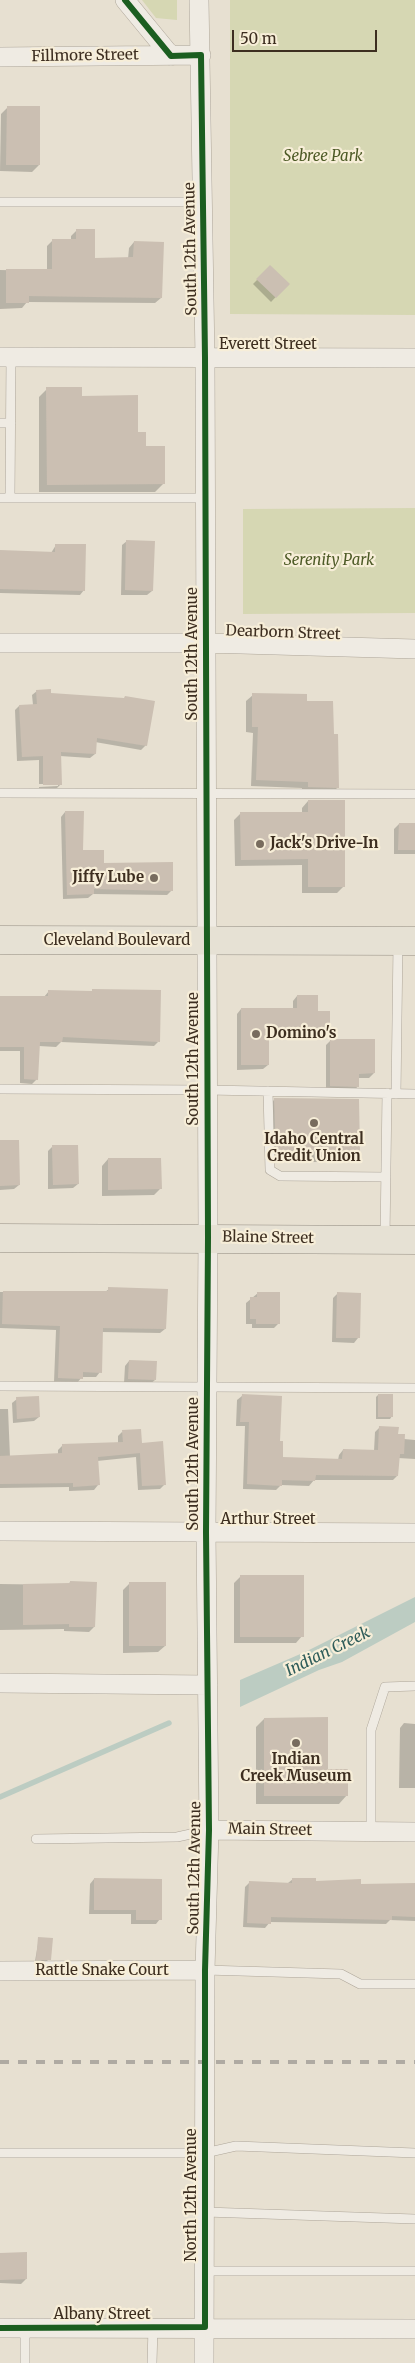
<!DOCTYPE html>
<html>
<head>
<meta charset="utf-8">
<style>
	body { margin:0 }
	#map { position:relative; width:415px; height:2363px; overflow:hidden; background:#e7e0d1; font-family:Merriweather,serif }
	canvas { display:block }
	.scale { position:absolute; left:232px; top:30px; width:145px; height:22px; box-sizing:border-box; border:2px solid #3d2e20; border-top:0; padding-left:6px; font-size:15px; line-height:18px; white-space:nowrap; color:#3d2e20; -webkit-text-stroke:4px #f7eed8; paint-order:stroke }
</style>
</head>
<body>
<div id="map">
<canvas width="415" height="2363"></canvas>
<div class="scale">50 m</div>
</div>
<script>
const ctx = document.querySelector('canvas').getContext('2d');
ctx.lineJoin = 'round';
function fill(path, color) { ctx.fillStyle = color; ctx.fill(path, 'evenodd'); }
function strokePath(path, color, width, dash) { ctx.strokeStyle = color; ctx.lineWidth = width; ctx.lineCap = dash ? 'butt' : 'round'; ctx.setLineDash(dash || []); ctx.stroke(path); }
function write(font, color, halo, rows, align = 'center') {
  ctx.font = font + ' Merriweather,serif'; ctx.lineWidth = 4.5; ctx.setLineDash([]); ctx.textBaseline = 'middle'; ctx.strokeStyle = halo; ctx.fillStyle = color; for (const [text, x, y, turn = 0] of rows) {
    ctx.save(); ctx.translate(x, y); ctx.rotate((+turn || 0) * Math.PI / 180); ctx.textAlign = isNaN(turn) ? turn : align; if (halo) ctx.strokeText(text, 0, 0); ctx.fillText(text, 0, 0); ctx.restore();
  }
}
fill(new Path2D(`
	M142,0h35v20l-21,-2z
	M230,0h185v315l-185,-1z
	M415,508v105l-172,1v-105z`), '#d6d7b3');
fill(new Path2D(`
	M415,1597v25l-73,40 -23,8 -79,37v-27l65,-28z`), '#bcccc2');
fill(new Path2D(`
	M8,107l31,58 -7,7 -32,-1 1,-57z
	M77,230l17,29h34l1,-11 5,-6 27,56 -6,5 -128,-1 -5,6 -22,1v-39l47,1v-25l6,-6h18v-4z
	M270,267l18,17 -17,18 -18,-18z
	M47,389l33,8 57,36 27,50 -9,9h-116v-95z
	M127,541l25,50 -5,4h-26l1,-50z
	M56,545l28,45 -4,5 -80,-2v-42l51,2z
	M37,691l13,3 96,51 -5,5 -46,-8v12l-5,4 -30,-2 1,28 -5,5h-17v-2l19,-1v-2h-19v-24l-22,1 -2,-51 4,-4 14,-1 -1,-10z
	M253,695l53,8 27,32 5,52 -6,6h-30v-5l-51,-2 2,-53 -7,-1v-31z
	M308,801l36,85 -7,7h-35v-28l-67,1 -1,-46 7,-7h61v-5z
	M65,812l17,39 21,13 69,26 -5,5 -74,-1 -5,4 -25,1 -2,-82z
	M399,824h16v30h-21v-25z
	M49,991l109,51 -4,4 -93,-4 -5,5 -17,-1 -2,33 -5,5 -12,-1v-32h-20v-54h44z
	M297,996l20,17 12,17 -4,5 -57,1v29l-5,4 -26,1v-56l4,-5h52v-8z
	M331,1040l43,33 -5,5h-11v8l-4,5 -28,-1v-45z
	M275,1099l83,52 -6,6h-22l-4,5h-14v-5h-43l-1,-51z
	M0,1141l19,44 -5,4 -14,1z
	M52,1147l26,37 -5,4 -25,1v-38z
	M108,1159l52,30 -6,6 -52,1v-30z
	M109,1289l56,40 -5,4 -58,-1 -2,40 -4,5h-14l-5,6 -23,-1 2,-52 -56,-2v-36h105z
	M258,1293l20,31 -4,4h-22v-4h-6v-21z
	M338,1293l20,45 -4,5 -22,-1 1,-44z
	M129,1361l26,19 -5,4 -26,-1 1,-17z
	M378,1395l14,21 -2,3h-14v-22z
	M242,1396l37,46 2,16 57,2 1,-5 4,-5 31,1 1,-19 5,-5 24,12 11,1v19l-17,-1 -1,18 -4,4h-79l-5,6 -28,-1 -5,5 -33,-1 2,-63h-9l1,-26z
	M17,1399l22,18 -5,4 -21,2 -1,-20z
	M0,1409h8l2,48 48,-2v-5l4,-4 56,-3v-7l4,-4 18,12 25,40 -5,5 -22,1 -2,-33 -39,4 1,24 -4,5 -25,1v-4l-69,1z
	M241,1576l61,60 -6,7h-62v-60z
	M70,1582l24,45 -5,5 -25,-1v-2l-64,1v-46l68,1z
	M129,1584l36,62 -7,6 -35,1v-63z
	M264,1719l63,52 20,24 -8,9h-83v-77z
	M404,1723l11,1v64h-16l1,-60z
	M94,1879l66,40 -4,5h-25v-10h-42l1,-30z
	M293,1879l67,6h55v36l-25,-1 -4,4 -116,-2 -5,6 -22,-1 2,-40 4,-4h39z
	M39,1938l10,21 -2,2h-12z
	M0,2254l26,25 -5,5 -21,-1z`), '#0003');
strokePath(new Path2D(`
	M0,1797l169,-74`), '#bcccc2', 5.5);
fill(new Path2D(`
	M7,106h33v59h-34z
	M76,229h19v29l38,-1 1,-16 30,1 -2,56 -133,-2v7h-23v-34h46v-30h24z
	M270,265l20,19 -14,14 -20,-19z
	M46,387h36v9l56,-1v37h8v14h19v38l-118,1z
	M126,540l29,1 -2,50 -28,-1z
	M55,544h31l-1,47 -85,-2v-39l55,2z
	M51,689v4l73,5 1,-2 30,5 -8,45 -50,-8 -1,16 -35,-2 1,33h-19v-29l-21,1 -3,-52 18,-1 -1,-14z
	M252,693l55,1v7h26l1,33h4l1,54 -31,-1v-5l-52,-2 2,-53h-6z
	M308,800h37v87h-37v-28l-67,1 -1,-48h68z
	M65,811h19l-1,39h21v13l69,-1v29l-79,-2v5l-27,1z
	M399,823h16v27h-17z
	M92,989l69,1 -1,52 -97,-5 -1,5h-22l-2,38 -14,-1v-32h-24v-51h48v-6l44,1z
	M297,995h21v16h12v20l-61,1v33h-28v-57h56z
	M330,1039h45v34l-16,1v13l-29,-1z
	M274,1098l85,1 1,52h-26v4h-15l-1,-5 -42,1z
	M0,1140h19l1,45 -20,1z
	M52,1145h26l1,39 -26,1z
	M108,1158h53l1,31 -54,1z
	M108,1287l60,2 -2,40 -63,-1 -1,45 -19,-1v7l-25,-1 2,-52 -58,-2 1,-33h105z
	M257,1292h23v32h-24v-5h-6v-22h7z
	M337,1292l24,1 -1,45h-24z
	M129,1360l28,1 -1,19 -28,-1z
	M242,1394l40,2 -2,45h3v16l59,2 1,-10 35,1 1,-24 20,1 -1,7h7l-1,20h-4l-2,22 -82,-1 -1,6 -33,-1v6l-35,-2 2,-62h-9z
	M378,1394h15v23h-15z
	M39,1396l1,21 -23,2 -1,-22z
	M141,1429l1,14 21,-2 3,44 -24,1 -2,-33 -42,4 2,28 -27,2v-4l-73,1v-28l62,-3v-9l61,-2 -1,-12z
	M240,1575h64v62h-64z
	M70,1581l27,1 -2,45h-26v-3l-46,1v-41l47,-1z
	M129,1582h37v64h-37z
	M328,1717v52h20v27h-84v-78z
	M94,1878l68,1v41h-26v-10h-42z
	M292,1878h24v3l45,-2v5l54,-1v34l-23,-1v4l-121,-3v7l-24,-1 2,-42 43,2z
	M38,1937l15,1 -2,22h-15z
	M27,2252v27l-27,1v-27z`), '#cbbfb2');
const service = new Path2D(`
	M0,202h203
	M0,423h11
	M0,498h205
	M10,498l1,-141
	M0,793l415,1
	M0,1089l207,1 208,4
	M268,1091l2,79 10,6 106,1
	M396,1094l2,-150
	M385,1238l2,-145
	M0,1386l415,2
	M371,1832v-102l14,-43 30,-1
	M36,1839l141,-2 32,-7
	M205,1970l136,4 19,10h55
	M0,2153h205l31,-7 179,7
	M205,2212l210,7
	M205,2271h210
	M25,2328v35
	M152,2363l1,-36`);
const minor = new Path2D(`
	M125,0l46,56
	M199,0l6,358 3,879 -2,295 3,298 -4,140 -1,393
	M0,57l201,-2
	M0,357l415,1
	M0,643h206l209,6
	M0,1531l415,2
	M0,1683l208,2
	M209,1830l206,2
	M0,1971l205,-1
	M0,2328l415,1`);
const primary = new Path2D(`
	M0,940l415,1
	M0,1238l415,2`);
strokePath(service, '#ada599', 10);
strokePath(minor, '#ada599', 20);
strokePath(primary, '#928b80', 29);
strokePath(service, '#efebe3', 9);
strokePath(minor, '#efebe3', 19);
strokePath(primary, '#e6e1d4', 28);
strokePath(new Path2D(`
	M0,2062h415`), '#afaaa2', 4, [9, 9]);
strokePath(new Path2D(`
	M0,2328l205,-1v-357l4,-140 -3,-298 2,-295 -3,-879 -4,-303 -30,1 -46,-56`), '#1b5e20', 6);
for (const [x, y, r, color] of [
	[260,844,5,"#786c5e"],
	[154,878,5,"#786c5e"],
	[256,1034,5,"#786c5e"],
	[314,1123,5,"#786c5e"],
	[296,1743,5,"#786c5e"]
]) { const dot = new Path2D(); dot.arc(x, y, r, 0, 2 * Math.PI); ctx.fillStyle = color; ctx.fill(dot); strokePath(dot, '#f7eed8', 2); }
write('15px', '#3d2e20', '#f7eed8', [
	["Fillmore Street",85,56,-1],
	["South 12th Avenue",191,249,-91],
	["Everett Street",268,345],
	["Dearborn Street",283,633,2],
	["South 12th Avenue",193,654,-90],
	["Cleveland Boulevard",117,941],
	["South 12th Avenue",194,1059,-90],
	["Blaine Street",268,1238,1],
	["South 12th Avenue",194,1464,-90],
	["Arthur Street",268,1520],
	["Main Street",270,1830,1],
	["South 12th Avenue",195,1868,-89],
	["Rattle Snake Court",102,1971],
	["North 12th Avenue",192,2195,-90],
	["Albany Street",102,2315]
]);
write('italic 15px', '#4d5a26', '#f7eed8', [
	["Sebree Park",323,157],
	["Serenity Park",329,561]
]);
write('bold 15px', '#3d2e20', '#f7eed8', [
	["Jack's Drive-In",270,844],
	["Jiffy Lube",144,878,"right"],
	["Domino's",266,1034],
	["Idaho Central",314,1140,"center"],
	["Credit Union",314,1157,"center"],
	["Indian",296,1760,"center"],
	["Creek Museum",296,1777,"center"]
], 'left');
write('italic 16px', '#2f5d5a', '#f7eed8', [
	["Indian Creek",328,1652,-26]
]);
</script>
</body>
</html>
